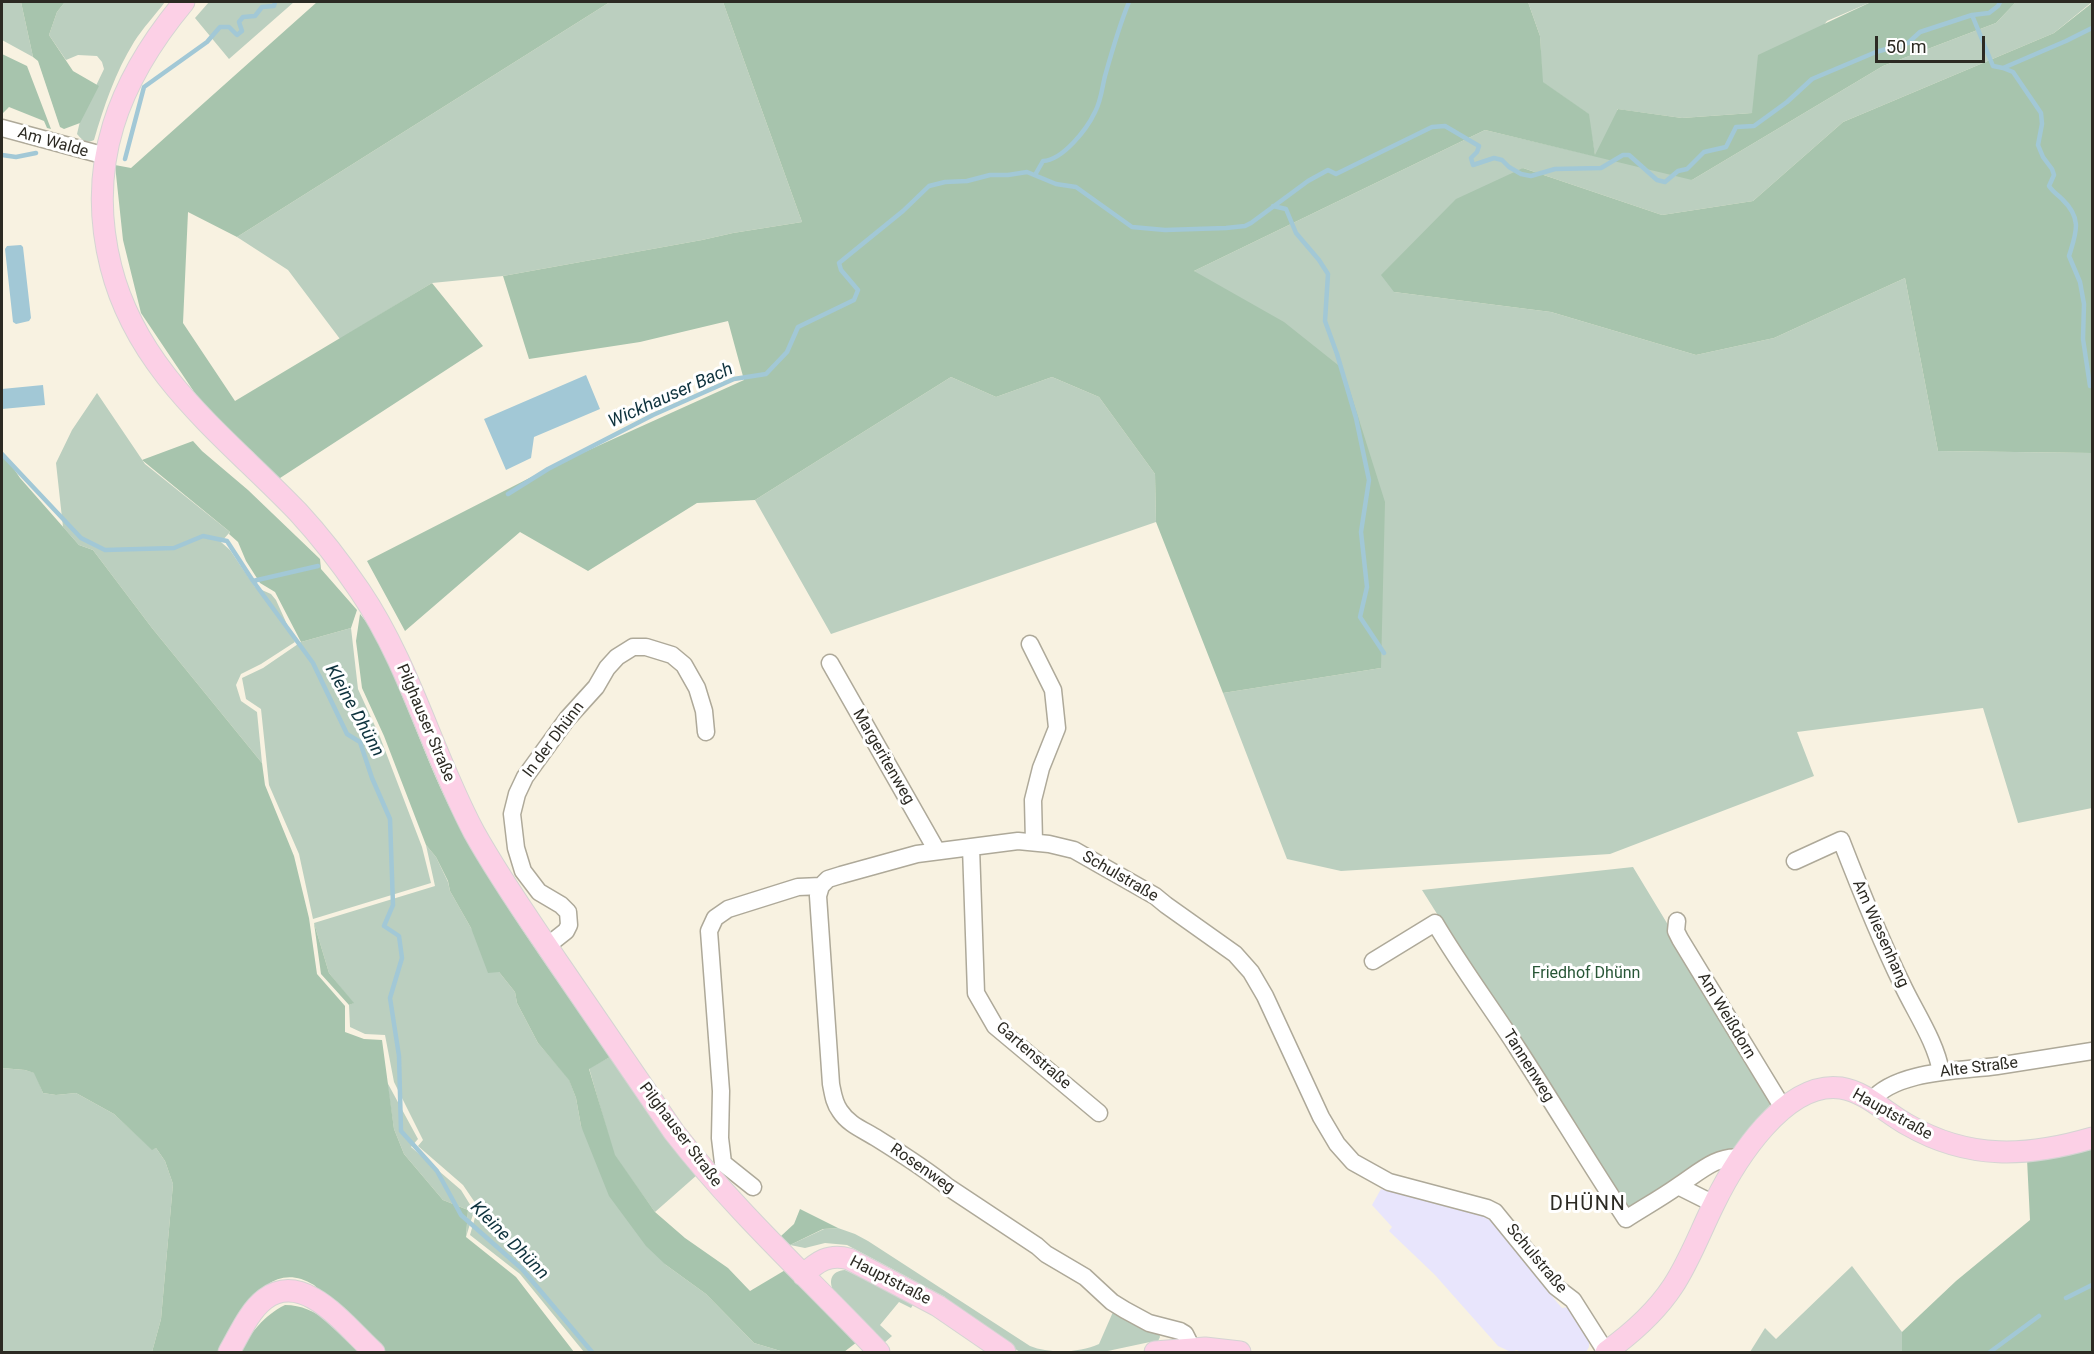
<!DOCTYPE html>
<html>
<head>
<meta charset="utf-8">
<style>
	body { margin:0 }
	#map { position:relative; width:2094px; height:1354px; overflow:hidden; background:#f8f2e1; font-family:Roboto,sans-serif }
	canvas { display:block }
	.frame { position:absolute; inset:0; border:3px solid #2c2a23; pointer-events:none }
	.scale { position:absolute; left:1875px; top:36px; width:110px; height:27px; box-sizing:border-box; border:3px solid #2c2a23; border-top:0; padding-left:8px; font-size:18px; line-height:21px; white-space:nowrap; color:#2c2a23; -webkit-text-stroke:4px #fff; paint-order:stroke }
</style>
</head>
<body>
<div id="map">
<canvas width="2094" height="1354"></canvas>
<div class="frame"></div>
<div class="scale">50 m</div>
</div>
<script>
const ctx = document.querySelector('canvas').getContext('2d');
ctx.lineJoin = 'round';
function fill(path, color) { ctx.fillStyle = color; ctx.fill(path, 'evenodd'); }
function strokePath(path, color, width, dash) { ctx.strokeStyle = color; ctx.lineWidth = width; ctx.lineCap = dash ? 'butt' : 'round'; ctx.setLineDash(dash || []); ctx.stroke(path); }
function write(font, color, halo, rows, align = 'center') {
  ctx.font = font + ' Roboto,sans-serif'; ctx.lineWidth = 6; ctx.setLineDash([]); ctx.textBaseline = 'middle'; ctx.strokeStyle = halo; ctx.fillStyle = color; for (const [text, x, y, turn = 0] of rows) {
    ctx.save(); ctx.translate(x, y); ctx.rotate((+turn || 0) * Math.PI / 180); ctx.textAlign = isNaN(turn) ? turn : align; if (halo) ctx.strokeText(text, 0, 0); ctx.fillText(text, 0, 0); ctx.restore();
  }
}
fill(new Path2D(`
	M1381,1189l104,28 6,4 65,80 6,7 6,-1 21,31v9l-3,5h-67l-2,-2 -6,2 -13,-6 -63,-71 -46,-44 3,-4 -20,-22z`), '#e8e5fc');
fill(new Path2D(`
	M2,2h19l12,55 -31,-17z
	M65,2h100c-10,13 -22,26 -31,40 -19,31 -30,64 -40,98 -8,4 -12,0 -17,-6l4,-17 23,-48 -2,-7 -5,-6 -19,-1 -12,5 -17,-25 8,-23z
	M209,2h85l-65,57 -34,-41z
	M610,2h113l79,220 -69,11 -31,7 -199,36 -71,7 -92,56 -52,-69 -51,-33z
	M1528,2h343l-44,19 -75,92 -70,5 -65,-9 75,71 191,-114 113,-43 20,-21h76l-38,31 -211,89 -90,79 -91,14 -139,-47 -129,124 157,20 145,43 78,-17 131,-60 33,173 154,2v355l-74,15 -35,-115 -186,24 17,44 -204,78 -269,17 -54,-12 -64,-166 158,-25 -187,-397 291,-141 110,26 -7,-42 -46,-32 -2,-46z
	M951,377l45,20 56,-20 47,20 56,77 1,48 -325,112 -76,-134z
	M97,393l48,71 85,68 -9,10 9,8 25,37 16,7 5,6 19,42 -34,22 -20,10 -5,11 5,16 16,11 5,51 -110,-135 -59,-78 -14,-5 -16,-18 -7,-64 16,-33z
	M351,628l7,61 22,48 42,110 9,36 -118,36 -14,-65 -30,-69 -8,-76 -15,-10 -4,-21 21,-10 38,-26z
	M426,845l10,12 12,25 2,9 21,37 28,44 16,20 2,11 21,40 31,36 7,19 5,28 85,139 40,29 48,49 30,9h-200l-64,-78 -50,-39 8,-28 -15,-22 -45,-39 5,-6 -29,-58 -9,-47 -20,-1 -15,-7 -1,-22 4,-2 -24,-30 -15,-50 121,-37z
	M1633,867l141,233 -40,50 -104,58 -4,-1 -73,-109 -131,-208z
	M610,1057l63,91 24,27 -42,37 -41,-57 -25,-87z
	M2,1068l23,2 10,3 8,20 13,2 20,-2 38,21 38,35 4,-1 9,13 8,23 -12,135 -9,33h-150z
	M387,1082l31,57 -7,8 50,43 13,21 -8,26 2,-27 -25,-10 -39,-46 -10,-25z
	M838,1228l17,6 13,7 162,105c20,8 49,7 69,-2l14,-32 25,15 21,6 1,4 -3,6 -7,-1 -47,10h-83l-78,-49 3,-6 -98,-52 -22,-2 -20,5 -15,-3 34,-16z
	M1852,1266l50,66v20h-152l15,-24 11,11z
	M845,1270l69,33 -3,5 -12,-6 -19,23 12,11 -8,7 -50,-51c-6,-11 -3,-21 11,-22z`), '#bbcfbf');
fill(new Path2D(`
	M21,2h44l-8,10 -8,23 24,36 26,15 -19,37 -16,6 -4,-2 -22,-66 -5,-4z
	M317,2h293l-373,235 -49,-25 -5,111 52,78 197,-118 51,63 -206,134 -24,-28 -42,-35 -70,-104 -18,-73 -8,-75 16,3z
	M723,2h805l12,34 3,46 46,32 6,41 23,-46 64,9 70,-5 6,-58 113,-53h145l-20,21 -113,43 -191,114 -207,-50 -291,141 90,51 59,47 42,133 -4,166 -158,25 -67,-171 -1,-48 -56,-77 -47,-20 -56,20 -45,-20 -196,123 -58,3 -109,68 -68,-39 -115,99 -38,-70 182,-93 195,-88 -16,-59 -88,21 -111,17 -26,-83 199,-36 31,-7 69,-11z
	M2092,3v450l-154,-2 -33,-173 -131,60 -78,17 -145,-43 -157,-20 -13,-17 75,-76 67,-31 139,47 91,-14 90,-79 211,-89z
	M2,54l25,12 24,63 -4,-1 -3,-7 -35,-14 -7,7z
	M193,441l9,10 46,39 72,69 1,10 36,41 -6,18 -50,14 -26,-50 -15,-9 -14,-22 -8,-19 -9,-8 1,-2 -88,-72z
	M2,451l18,27 59,67 14,5 59,78 110,135 3,22 29,71 15,62 8,56 28,32v26l19,7 18,1 12,89 10,25 39,46 25,10 -2,27 50,40 58,75h-190l-70,-67c-49,-30 -74,34 -95,67h-67l9,-33 12,-135 -8,-23 -9,-13 -4,2 -38,-36 -38,-21 -20,2 -13,-2 -9,-20 -9,-3 -23,-2z
	M360,614c19,22 30,51 40,77 16,37 30,76 48,113 44,89 106,170 162,253l-21,12 26,86 40,57 30,26 43,30 22,23 37,-22 70,73 -13,10h-60l-30,-9 -48,-49 -40,-29 -20,-19 -37,-50 -28,-70 -5,-28 -7,-18 -31,-37 -21,-40 -2,-11 -16,-20 -11,1 -17,-45 -21,-37 -2,-10 -12,-24 -10,-12 -42,-109 -22,-48 -6,-47z
	M314,923l15,50 25,30 -5,2 -28,-31z
	M2092,1143v209h-190v-20l54,-51 74,-61 -3,-61z
	M800,1209l38,19 -15,1 -33,16 -9,-9 13,-12z
	M285,1305c33,0 53,26 76,47h-122c13,-20 24,-36 46,-47z`), '#a7c4ad');
fill(new Path2D(`
	M21,245l2,2 8,71 -2,3 -13,3 -3,-2 -8,-73 2,-3z
	M586,375l14,34 -66,28 -3,21 -25,12 -22,-51z
	M43,385l2,20 -43,4v-20z`), '#a2c8d6');
strokePath(new Path2D(`
	M1972,15l21,51 10,2 63,-27 26,-13
	M2003,68l10,4 28,41 1,11 -4,21 5,12 9,12 2,6 -5,11c4,6 9,9 13,13 21,20 14,34 7,57l11,26 4,22 -1,35 7,47
	M2,155l14,2 20,-4
	M125,159l19,-72 63,-45 13,-15h9l8,8 5,-4 -3,-9 4,-5 12,-1 7,-9 12,-1 1,-4
	M1035,175l8,-14c20,-1 44,-32 52,-49 6,-11 7,-24 10,-36 7,-25 14,-50 24,-74
	M1273,206l13,3 10,24 23,27 9,14 -3,47 12,33 19,64 13,62 -8,52 6,55 -7,30 24,36
	M2,454l79,84 24,12 69,-2 29,-12 24,5 26,40 60,82 34,71 13,8 12,36 18,41 3,86 -9,21 15,10 3,22 -12,40 9,58 2,75 36,40 24,44 61,54 70,83
	M508,494l40,-25 105,-54 81,-36 32,-5 21,-22 11,-25 56,-27 4,-10 -17,-20 -2,-7 64,-52 26,-25 16,-4 22,-1 23,-6h18l19,-3 29,12 20,3 56,40 33,3 61,-2 19,-2 6,-3 57,-42 20,-11 8,4 96,-47 13,-1 34,20 -2,6 -6,6 2,7 21,-7 8,2 7,7 12,7 10,2 24,-7 46,-1 22,-13h6l28,25 8,2 13,-11 9,-2 17,-17 22,-5 10,-20 18,-1 33,-24 25,-23 64,-27 32,-9 12,-11 52,-17 17,-2 9,-7 2,-4
	M253,581l65,-15
	M2066,1298l26,-13
	M1990,1352l49,-36`), '#a2c8d6', 4.5);
const minor = new Path2D(`
	M2,128l104,28
	M1030,644l23,46 4,38 -16,40 -8,32 1,42
	M830,663l107,188
	M971,847l5,146 19,33 104,87
	M1795,861l46,-21c19,49 38,97 61,144 13,28 34,58 39,88
	M821,886l-3,10 13,188c2,10 3,19 9,27 9,14 24,19 38,28 24,15 48,30 70,48l89,59 9,8 39,23 27,25 13,8 24,13 31,8 5,3 7,14
	M1677,921l-1,10 4,8 103,169
	M547,946l19,-15 3,-6 -1,-13 -7,-7 -22,-13 -16,-21 -7,-23 -4,-34 5,-20 8,-17 42,-58 29,-32 11,-19 10,-11 16,-10h13l26,8 12,10 13,23 7,23 2,21
	M1373,961l62,-38c26,44 56,84 83,126 37,57 71,114 108,170 17,-11 35,-21 52,-33 19,-12 39,-32 63,-28
	M1871,1101c25,-31 90,-30 126,-35 32,-5 64,-10 95,-15
	M1678,1186l36,18
	M753,1187l-30,-24 -3,-25 1,-47 -12,-160 6,-13 13,-9 70,-22 23,-1 7,-7 13,-4 76,-21 101,-13 31,3 25,6 81,46 11,9 69,49 16,18 14,24 56,121 16,27 16,18 36,20 98,26 8,4 61,75 17,13 33,52`);
const major = new Path2D(`
	M184,2c-65,78 -99,162 -73,265 27,107 114,169 187,245 23,25 43,51 62,79 50,74 72,162 114,241 25,45 54,86 83,129 39,57 78,114 117,171 62,80 136,147 205,220
	M803,1275c14,-13 26,-22 46,-16l89,47 67,46
	M229,1352c10,-17 20,-41 36,-53 39,-30 82,29 109,53
	M1155,1352l50,-4 35,4
	M1606,1352c25,-18 50,-40 67,-66 17,-26 27,-54 41,-82 21,-43 71,-124 127,-116 25,4 45,25 67,37 61,35 119,32 184,13`);
strokePath(minor, '#aea999', 19);
strokePath(major, '#d5d4d3', 23);
strokePath(minor, '#fff', 16);
strokePath(major, '#fcd0e6', 21);
write('16px', '#2c2a23', '#fff', [
	["Am Walde",53,143,16],
	["Pilghauser Straße",425,723,67],
	["In der Dhünn",554,740,-53],
	["Margeritenweg",883,757,60],
	["Schulstraße",1120,877,30],
	["Am Wiesenhang",1880,934,66],
	["Am Weißdorn",1726,1016,59],
	["Gartenstraße",1033,1056,41],
	["Tannenweg",1528,1066,58],
	["Alte Straße",1979,1068,-7],
	["Hauptstraße",1892,1115,29],
	["Pilghauser Straße",680,1135,53],
	["Rosenweg",922,1169,35],
	["Schulstraße",1536,1259,50],
	["Hauptstraße",890,1281,27]
]);
write('16px', '#285636', '#fff', [
	["Friedhof Dhünn",1586,974]
]);
write('italic 18px', '#0e323d', '#fff', [
	["Wickhauser Bach",671,396,-24],
	["Kleine Dhünn",354,711,61],
	["Kleine Dhünn",509,1241,45]
]);
ctx.letterSpacing = '1.5px';
write('20px', '#2c2a23', '#fff', [
	["DHÜNN",1588,1205]
]);
ctx.letterSpacing = '0px';
</script>
</body>
</html>
